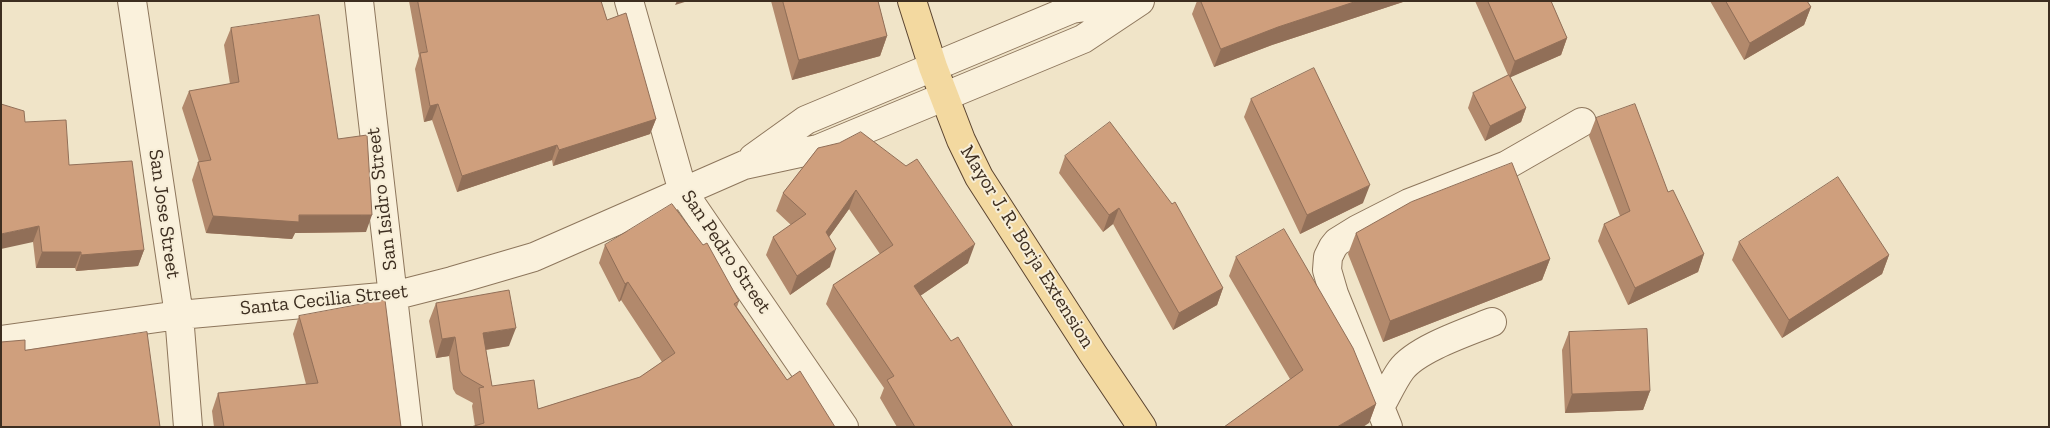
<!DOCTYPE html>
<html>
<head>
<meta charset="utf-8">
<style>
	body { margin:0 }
	#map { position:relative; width:2050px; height:428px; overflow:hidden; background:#f0e4c8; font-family:"Zilla Slab",serif }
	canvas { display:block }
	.frame { position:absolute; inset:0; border:2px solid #3d2e20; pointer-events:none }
</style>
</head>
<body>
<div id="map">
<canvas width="2050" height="428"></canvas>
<div class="frame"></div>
</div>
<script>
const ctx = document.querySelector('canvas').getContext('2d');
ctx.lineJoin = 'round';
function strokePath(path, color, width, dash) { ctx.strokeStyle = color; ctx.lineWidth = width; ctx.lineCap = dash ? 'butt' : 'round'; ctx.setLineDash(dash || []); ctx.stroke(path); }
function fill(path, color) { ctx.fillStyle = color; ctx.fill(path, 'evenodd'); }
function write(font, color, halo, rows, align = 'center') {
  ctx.font = font + ' "Zilla Slab",serif'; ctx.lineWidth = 4; ctx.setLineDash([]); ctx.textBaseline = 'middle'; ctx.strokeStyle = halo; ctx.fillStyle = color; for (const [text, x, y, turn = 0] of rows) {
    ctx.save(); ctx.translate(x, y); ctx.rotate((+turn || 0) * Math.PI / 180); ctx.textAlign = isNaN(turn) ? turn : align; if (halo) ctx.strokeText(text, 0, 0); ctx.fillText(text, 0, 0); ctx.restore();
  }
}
const minor = new Path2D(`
	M132,1l47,314 9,112
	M359,1l49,426
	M629,1l54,191 161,235
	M753,158l53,-38 127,-53 139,-58 56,-8
	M1,340l178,-25 214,-19 59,-15 82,-24 210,-92 74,-16 265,-110 57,-38
	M1380,407c7,-12 13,-26 21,-37 15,-21 66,-38 91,-48
	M1388,427l-54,-133 -7,-24 1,-13 5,-10 4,-5 21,-13 51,-26 98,-38 75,-43`);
const major = new Path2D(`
	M912,1l21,66 28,73 18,37 114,177 49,73`);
strokePath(minor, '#8d765c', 30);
strokePath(major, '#5b4430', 30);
strokePath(minor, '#faf1dc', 28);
strokePath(major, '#f3d9a0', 28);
fill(new Path2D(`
	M409,1h192l6,19 49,99 -6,15 -97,32 -1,-6 -95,32 -25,-72 -8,2 -9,-53 4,-13z
	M771,1h107l9,35 -7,20 -88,24z
	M1197,1h209l-134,44 -58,22 -22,-53z
	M1475,1h76l16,37 -6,17 -51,22 16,31 -5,14 -36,19 -17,-33 5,-15 35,-18z
	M1710,1h97l4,6 -7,18 -60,35z
	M231,28l107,111 28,93 -71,1 -3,6 -86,-6 -14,-53 6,-18h1l-17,-54 7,-17 41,-7 -6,-39z
	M1251,99l112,104 -63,31 -56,-117z
	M1596,118l72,74 36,62 -6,18 -70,33 -30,-64 6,-17 16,-8 -31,-80z
	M25,122l44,43 75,85 -6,16 -62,5 -1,-3h-39l-3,-26z
	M818,148l150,115 -48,33 31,45 62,86h-116l-17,-29 4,-10 -58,-84 7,-19 47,-31 -31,-45 -20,28 1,30 -40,28 -24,-40 7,-18 18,-12 -15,-14 7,-18z
	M1065,156l158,132 -6,17 -44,25 -60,-106 -10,8 -44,-59z
	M1356,233l194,26 -8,21 -159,62 -35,-88z
	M1739,242l150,13 -7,19 -100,64 -50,-78z
	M605,245l134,56 -2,6 50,73 48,47 -360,-1 -3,-20 1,-3 -17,-9 -3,-5 -4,-33 -13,2 -7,-37 7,-18 73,43 -23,4 6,36 46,23 102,-32 22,-15 -41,-62 -2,2 -20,-39z
	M1236,257l140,147 -7,19 -79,-44 -61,-103z
	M299,316l102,111h-187l-2,-16 6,-18 88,-9 -13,-50z
	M1569,332l81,59 -7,19 -78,3 -3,-63z`), '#b2896c');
fill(new Path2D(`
	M677,1h11l-13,4z
	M1357,1h49l-134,44 -58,22 7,-18 57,-22z
	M1811,7l-7,18 -60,35 6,-17z
	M887,36l-7,20 -88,24 7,-20z
	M1567,38l-6,17 -52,23 6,-17z
	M438,104l-6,16 -8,2 6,-16z
	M1526,108l-5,14 -36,19 5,-15z
	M656,119l-6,15 -97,32 6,-16z
	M557,145l-5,15 -95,32 5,-16z
	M1370,185l-7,18 -63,31 7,-19z
	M856,190l-7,19 -30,42 7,-19z
	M1119,208l-6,16 -10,8 6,-17z
	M372,215l-6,17 -71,1 -3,6 -86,-6 7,-17z
	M39,226l-6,16 -32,7v-15z
	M975,244l-7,19 -61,42 7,-19z
	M836,249l-6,18 -40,28 7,-19z
	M144,250l-6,16 -62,5 5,-16z
	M42,252h39l-6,16h-39z
	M1704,254l-6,18 -70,33 7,-17z
	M1889,255l-7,19 -100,64 7,-18z
	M1550,259l-8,21 -159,62 7,-21z
	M628,282l-7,18 -2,2 6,-18z
	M1223,288l-6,17 -44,25 6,-17z
	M516,328l-7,18 -32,5 6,-18z
	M455,337l-6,19 -13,2 6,-19z
	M1650,391l-7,19 -78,3 7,-19z
	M1376,404l-7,19 -6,4h-26z`), '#916f58');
const building = new Path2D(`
	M418,1h183l6,19 19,-7 30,106 -97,31 -2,-5 -95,31 -24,-72 -8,2 -10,-53 7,-1z
	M783,1h95l9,35 -88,24z
	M1201,1h156l-79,26 -57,22z
	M1488,1h63l16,37 -52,23z
	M1726,1h81l4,6 -61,36z
	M319,15l19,124 29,-4 5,80h-73v7l-86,-6 -15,-54 13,-2 -22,-69 50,-9 -8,-54z
	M1314,68l56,117 -63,30 -56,-116z
	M1509,75l17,33 -36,18 -17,-33z
	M1,104l23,7 1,11 41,-2 3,45 63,-4 12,89 -63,5v-3h-39l-3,-26 -38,8z
	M1635,104l33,88 5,-2 31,64 -69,34 -31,-64 26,-13 -34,-93z
	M1110,122l62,82 3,-2 48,86 -44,25 -60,-105 -10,7 -44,-59z
	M861,132l45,34 11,-7 58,85 -61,42 37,55 7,-4 55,90h-98l-28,-47 7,-4 -61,-91 60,-40 -37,-55 -30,42 10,17 -39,27 -24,-39 33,-23 -23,-21 35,-45 21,-5z
	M1512,163l38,96 -160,62 -34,-88 55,-31z
	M1838,177l51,78 -100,65 -50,-78z
	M672,204l31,41 4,-2 32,58 -5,3 53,76 13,-9 35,56h-364l13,-4 -5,-35 5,-1 -21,-12 -3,-4 -5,-34 -13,2 -6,-36 73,-13 7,38 -33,5 9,53 42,-6 4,29 102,-32 35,-24 -47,-71 -3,2 -20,-39z
	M1284,229l69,119 23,56 -39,23h-113l79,-57 -67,-113z
	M385,300l16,127h-177l-6,-34 100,-10 -19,-67z
	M1647,329l3,62 -78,3 -3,-62z
	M147,332l13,95h-159v-85l24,-2v10z`);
fill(building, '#cf9f7d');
strokePath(building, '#916f58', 1);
write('20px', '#3d2e20', '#f7eed8', [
	["San Isidro Street",382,199,-97],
	["San Jose Street",164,214,82],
	["Mayor J. R. Borja Extension",1027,247,58],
	["San Pedro Street",726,252,56],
	["Santa Cecilia Street",324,300,-6]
]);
</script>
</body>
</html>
